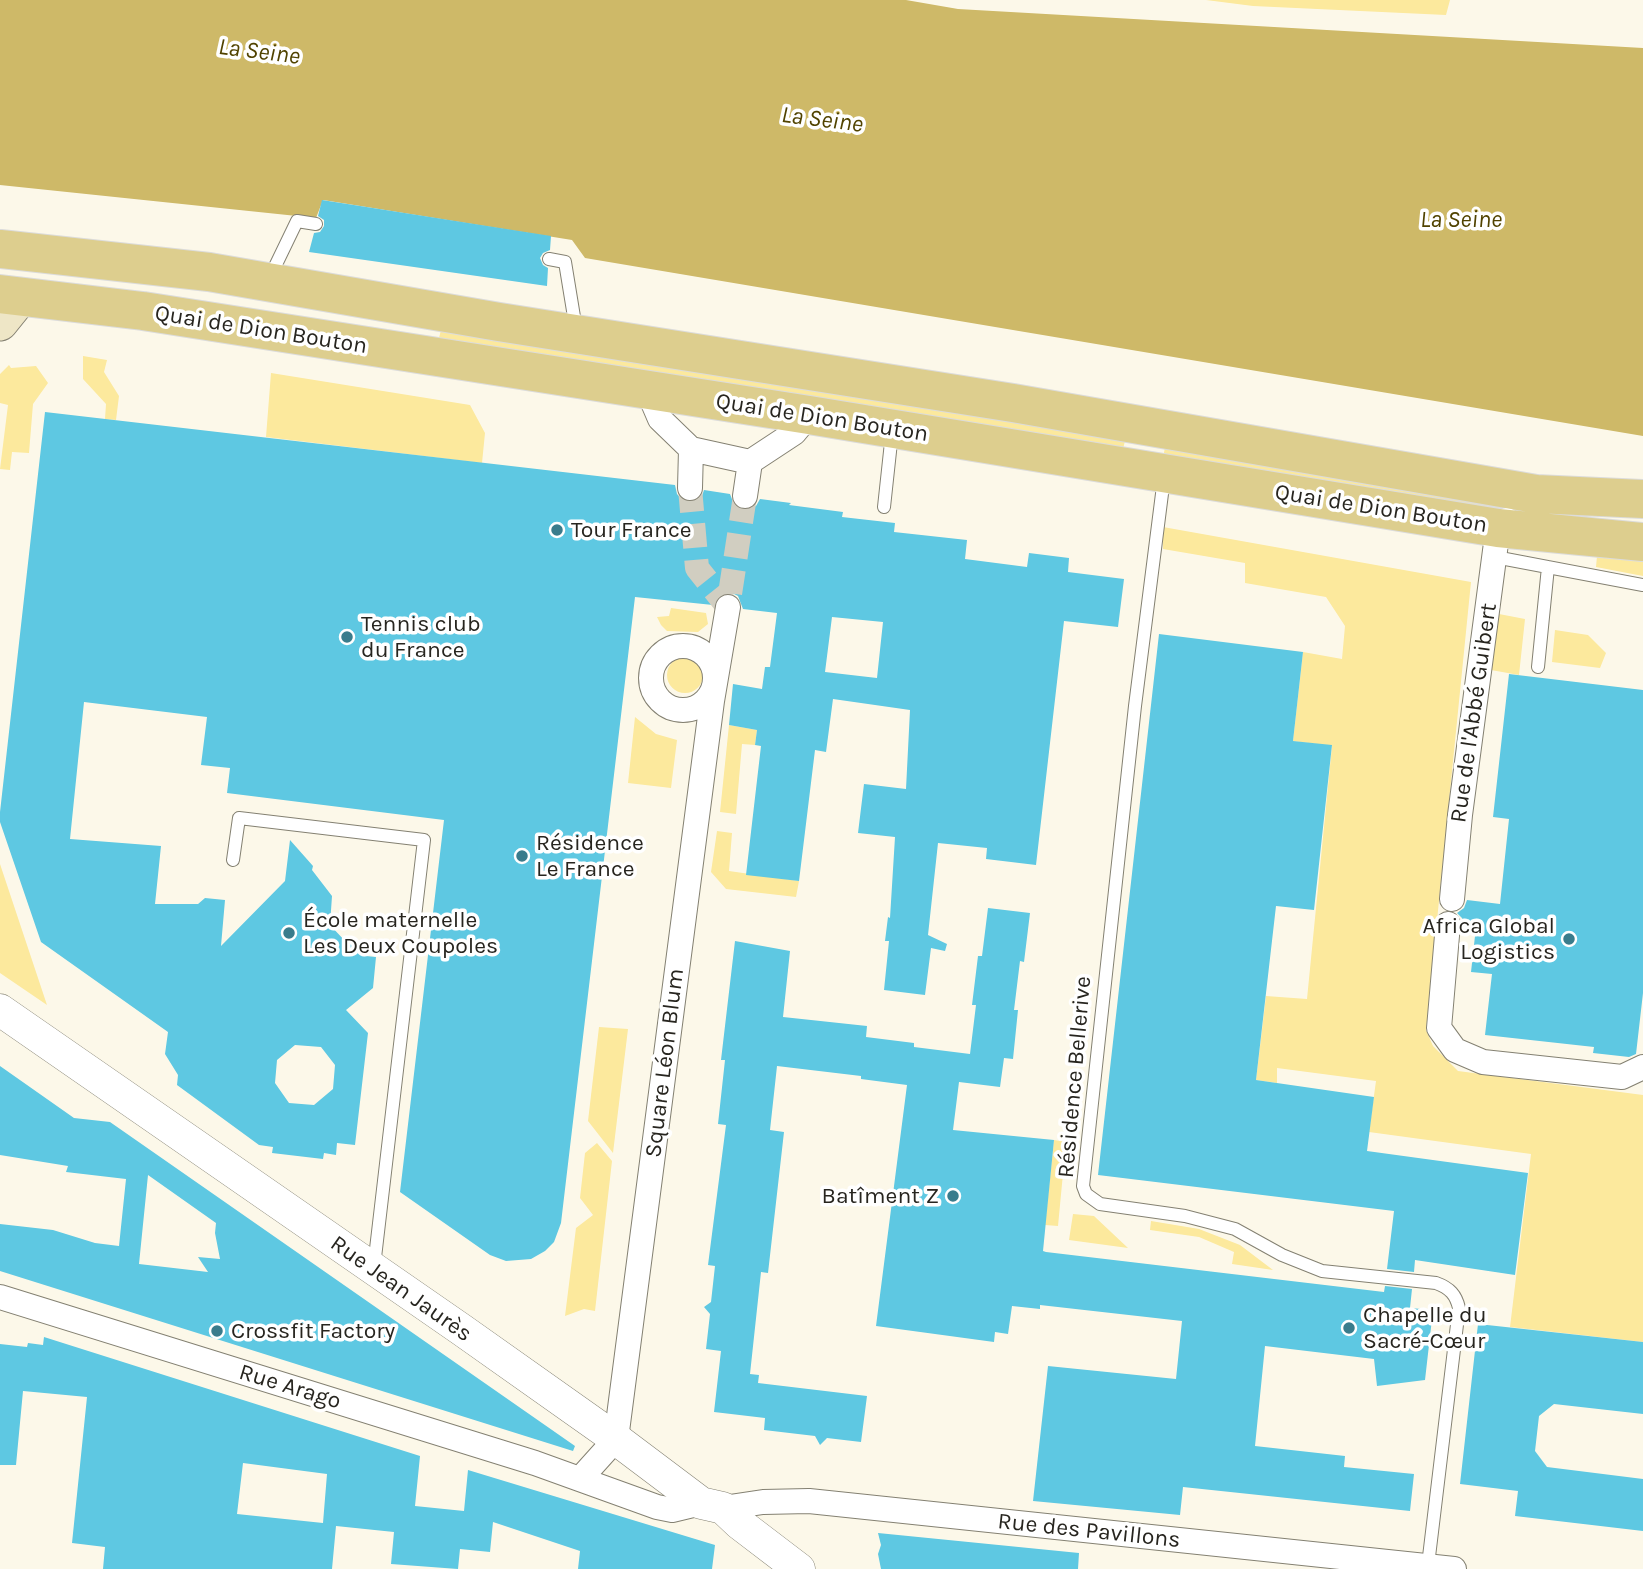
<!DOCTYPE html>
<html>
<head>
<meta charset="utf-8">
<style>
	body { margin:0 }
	canvas { display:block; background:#fcf8e9 }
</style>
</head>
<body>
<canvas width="1643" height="1569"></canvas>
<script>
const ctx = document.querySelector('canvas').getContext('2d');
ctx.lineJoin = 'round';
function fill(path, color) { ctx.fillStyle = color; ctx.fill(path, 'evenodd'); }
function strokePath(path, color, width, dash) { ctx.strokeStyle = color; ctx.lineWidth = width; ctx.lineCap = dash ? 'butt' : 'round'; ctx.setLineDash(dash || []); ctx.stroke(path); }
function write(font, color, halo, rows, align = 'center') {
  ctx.font = font + ' Karla,sans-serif'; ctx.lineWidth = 7; ctx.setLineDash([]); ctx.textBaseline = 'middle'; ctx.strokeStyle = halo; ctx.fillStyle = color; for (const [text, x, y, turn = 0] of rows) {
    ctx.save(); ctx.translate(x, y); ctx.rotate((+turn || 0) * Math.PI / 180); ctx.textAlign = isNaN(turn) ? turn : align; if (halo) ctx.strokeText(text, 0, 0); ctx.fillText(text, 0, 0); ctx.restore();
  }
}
fill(new Path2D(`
	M1206,0h244l-4,15 -193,-9z
	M441,330l685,106 -4,18 -683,-116z
	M83,356l24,4 -3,12 15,24 -3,24 -11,-1 1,-15 -23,-25z
	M9,365l2,3 25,-2 12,17 -15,21 -4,49 -17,-1 -2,18 -10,-1 8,-64 -8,-2v-29z
	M271,373l199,32 15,28 -3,30 -216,-26z
	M1166,443l330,58 -13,13 -321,-52z
	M1163,527l308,55 -45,448 7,16 25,25 185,24v247l-133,-15 21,-173 -162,-22 7,-51 -99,-13v15l-21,-3 10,-84 41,3 25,-253 -39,-5 10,-89 39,7 3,-33 -19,-29 -81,-14v-20l-82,-14z
	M1597,556l46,4v16l-47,-9z
	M671,608l35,5 2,11 -10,8 -31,-1 -6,-6 -4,-8 12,-1z
	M1499,614l26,5 -6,56 -28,-5z
	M1555,630l33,5 18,18 -6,15 -48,-6z
	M667 675a18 18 0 1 1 36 0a18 18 0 1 1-36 0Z
	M635,717l21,17 21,6 -6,48 -43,-5z
	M729,725l28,5 -2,15 -13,-1 -6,70 -16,-2z
	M717,831l15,2 -3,38 70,10 -3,16 -70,-8 -15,-17z
	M0,864l47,141 -47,-32z
	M599,1027l29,2 -15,124 -25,-32z
	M1054,1140l12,2 -8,84 -13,-1z
	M597,1143l15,18 -17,150 -11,-2 -19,7 11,-88 17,-13 -13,-17 5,-45z
	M1073,1214l21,2 34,32 -59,-8z
	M1151,1221l48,8 41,16 33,25 -41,-6 2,-12 -35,-15 -49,-7z`), '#fce99d');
fill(new Path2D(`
	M0,0h906l52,9 685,39v388l-1058,-178 -13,-18 -249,-40 -7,18 -316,-33z`), '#ceb968');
fill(new Path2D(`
	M322,200l229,36 -1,14 -7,3 -3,5 3,7 5,3 -1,18 -238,-34 5,-19 6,-1 4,-6v-6l-6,-4z
	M45,412l630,73 2,9 6,7h13l6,-5 2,-6 26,4 5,13 9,4 12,-5 4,-7 31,4 -2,2 54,7 -1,5 53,6 -1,9 73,8 -2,19 62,8 2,-14 40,5 -1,14 56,7 -6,48 -54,-6 -28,244 -50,-6 1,-11 -49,-5 -10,92 19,9 -2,7 -14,-3 -6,47 -41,-5 5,-49h-4l3,-24 2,1 5,-81 -37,-4 6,-49 42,5 4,-79 -77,-11 -7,53 -11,-2 -16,131 -53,-6 15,-129 -6,-1 2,-15 -28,-5 4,-41 29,5 3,-22h5l7,-54 -34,-4 -5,-13 -8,-4 -13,5 -4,8 -78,-8 -74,626 -7,19 -9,9 -14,8 -25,2 -16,-6 -90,-63 44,-372 -217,-27 3,-25 -29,-3 6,-48 -123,-15 -14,137 91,7 -6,58h43l7,-6 20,2 -4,46 64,-65 5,-41 23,26 -1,4 20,26 -2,29 16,17 8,1 12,13 10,1 -3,31 -27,22 22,23 -13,112 -18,-2 -1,12 -12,-2 -1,6 -51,-6 1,-6 -14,-2 -82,-60 1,-10 -13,-21 3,-22 -127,-90 -41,-120v-10zM832,617l51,5 -6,56 -52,-6zM295,1045l26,2 14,18 -2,24 -19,16 -25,-2 -14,-20 2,-23z
	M1159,634l144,18 -10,89 39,4 -18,165 -38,-4 -20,174 118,17 -7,54 161,22 -13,102 -100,-15 -1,12 -27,-3 7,-58 -296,-36z
	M1509,674l134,16v303l-7,61 -7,3 -36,-4 1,-6 -109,-12 7,-61 -21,-2 5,-45 -13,-1 -1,-8 -5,-5 7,-5 3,-8 33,4 9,-85 -16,-2z
	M988,908l42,5 -6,49 -4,-1 -6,49h4l-5,49 -9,-1 -4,29 -41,-5 -6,48 101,10 -11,111 3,1 338,40 1,-6 27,3 -2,19 23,2 -8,70 -48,6 -3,-27 -109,-13 -10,100 90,10 -1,11 70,7 -4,37 -227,-24 -3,28 -147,-14 15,-135 128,13 6,-58 -142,-16v4l-28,-3 -4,28 -13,-2 -1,10 -118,-16 31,-241 -46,-6v-3l-84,-10 -7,64 14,2 -16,141 -7,-1 -11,102 9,1 -1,8 109,13 -6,46 -34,-4 -7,7 -5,-9 -51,-6 1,-12 -51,-6 7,-61 -15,-2 4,-35 -6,-7 7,-5 4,-36 -7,-1 18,-140 -8,-1 7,-64h-4l14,-119 55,10 -7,66 84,9 -1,11 48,6v4l56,7 6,-49h-4l6,-49h4z
	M0,1066l74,52 36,4 465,324 -2,5 -573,-180v-47l53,6 42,13 24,3 7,-67 -60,-7 2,-6 -68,-11zM148,1175l68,48 -1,10 5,26 -22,-2 10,15 -69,-8z
	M1478,1324l165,18v72l-89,-10 -15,12 -4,35 12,16 96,12v52l-128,-15 3,-25 -58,-7z
	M44,1337l376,119 -5,50 49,5 4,-41 247,75 -3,24h-134l2,-18 -87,-29 -3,30 -30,-3 -2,20 -67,-5 3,-32 -58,-6 -4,43h-229l2,-22 -33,-4 15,-146 -64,-6 -7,74h-16v-121l27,3 1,-4 15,2zM243,1463l84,11 -4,49 -86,-9z
	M878,1533l201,20 -1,16h-197l-3,-15 3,-9z`), '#5ec8e2');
strokePath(new Path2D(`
	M690,488l7,80 31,39 17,-111`), '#d1cec1', 24, [24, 12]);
const service = new Path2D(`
	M549,259l16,3 11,67
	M269,279l28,-58 19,3
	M1164,478l-29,228 -52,480 3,8 14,10 85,12 50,13 47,26 40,16 114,12c14,5 20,12 23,25l-31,257
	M884,507l8,-74
	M1495,557l148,28
	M1538,667l10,-100
	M233,860l6,-42 185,22 -50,426`);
const minor = new Path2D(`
	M648,391l12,28 31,30 59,13 44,-29 15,-18
	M690,488l1,-39
	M745,496l5,-34
	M651 678a32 32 0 1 1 64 0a32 32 0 1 1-64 0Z
	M1452,899l8,-84 38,-287 9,-8
	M1448,924l-9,104 16,22 28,12 139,15 21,-10
	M0,1297l535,166 122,44 15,3 29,-7
	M580,1479l36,-40 96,-738 16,-94
	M723,1508l40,-6 46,-1 645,68`);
const tertiary = new Path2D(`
	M0,1010l462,320 154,109 85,64 22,5 17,16 59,45`);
const secondary = new Path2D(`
	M0,323l21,-26`);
const primary = new Path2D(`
	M0,249l209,23 290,50 514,81 523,91 107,5
	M0,294l143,17 666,104 689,113 145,14`);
strokePath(service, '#848172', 14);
strokePath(minor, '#848172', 26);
strokePath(tertiary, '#848172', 33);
strokePath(secondary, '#848172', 37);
strokePath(primary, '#dcdcdb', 40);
strokePath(service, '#fff', 12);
strokePath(minor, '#fff', 24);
strokePath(tertiary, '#fff', 32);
strokePath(secondary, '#eee6c6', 35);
strokePath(primary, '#ddce8e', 38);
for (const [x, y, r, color] of [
	[557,530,7,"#397c8c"],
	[347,637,7,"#397c8c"],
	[522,856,7,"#397c8c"],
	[289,933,7,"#397c8c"],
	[1569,939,7,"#397c8c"],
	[953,1196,7,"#397c8c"],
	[1349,1328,7,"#397c8c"],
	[217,1331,7,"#397c8c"]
]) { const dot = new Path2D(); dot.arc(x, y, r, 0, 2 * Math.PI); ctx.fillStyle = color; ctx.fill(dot); strokePath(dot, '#fff', 2.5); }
write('23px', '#27251f', '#fff', [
	["Quai de Dion Bouton",261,330,9],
	["Quai de Dion Bouton",822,418,9],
	["Quai de Dion Bouton",1381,509,9],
	["Rue de l'Abbé Guibert",1474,713,-82],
	["Square Léon Blum",665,1063,-83],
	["Résidence Bellerive",1075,1077,-85],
	["Rue Jean Jaurès",401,1289,35],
	["Rue Arago",290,1387,17],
	["Rue des Pavillons",1089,1531,6]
]);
write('23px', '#27251f', '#fff', [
	["Tour France",571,530],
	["Tennis club",361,624],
	["du France",361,650],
	["Résidence",536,843],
	["Le France",536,869],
	["École maternelle",303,920],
	["Les Deux Coupoles",303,946],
	["Africa Global",1555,926,"right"],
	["Logistics",1555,952,"right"],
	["Batîment Z",939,1196,"right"],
	["Chapelle du",1363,1315],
	["Sacré-Cœur",1363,1341],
	["Crossfit Factory",231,1331]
], 'left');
write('italic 24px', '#514300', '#fff', [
	["La Seine",259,52,7],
	["La Seine",822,120,7],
	["La Seine",1461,220]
]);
</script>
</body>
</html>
